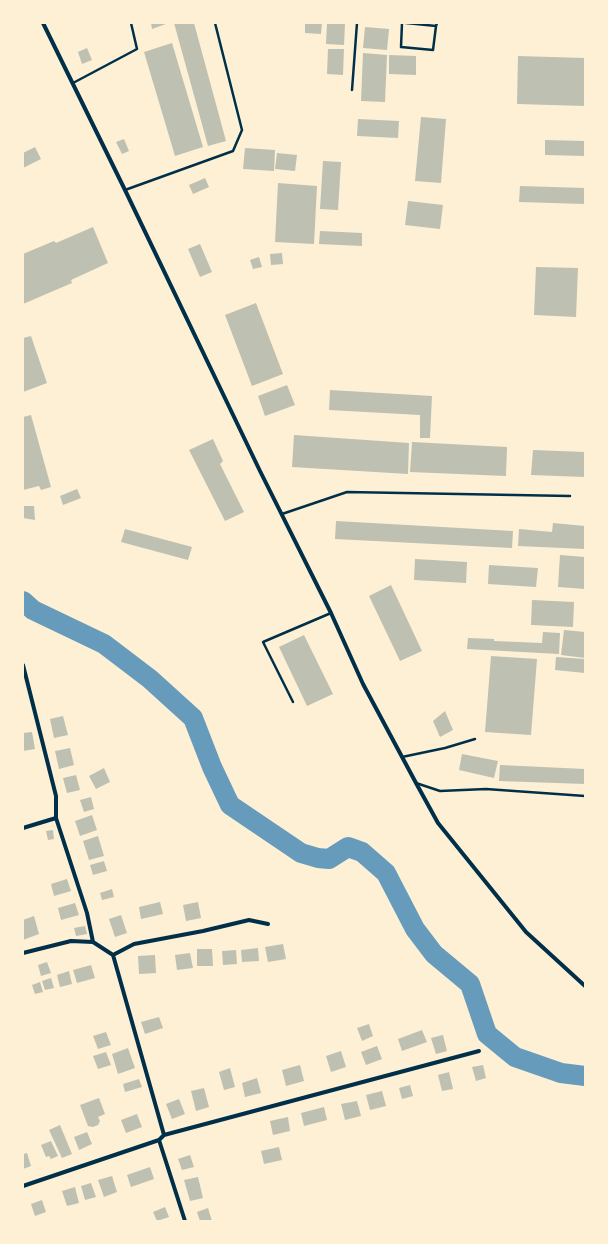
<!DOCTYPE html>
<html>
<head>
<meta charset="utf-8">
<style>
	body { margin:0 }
	#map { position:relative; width:608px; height:1244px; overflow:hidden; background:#fdf0d5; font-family:"Golos Text",sans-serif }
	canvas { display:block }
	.frame { position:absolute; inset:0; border:24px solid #fdf0d5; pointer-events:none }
</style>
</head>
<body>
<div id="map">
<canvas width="608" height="1244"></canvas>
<div class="frame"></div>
</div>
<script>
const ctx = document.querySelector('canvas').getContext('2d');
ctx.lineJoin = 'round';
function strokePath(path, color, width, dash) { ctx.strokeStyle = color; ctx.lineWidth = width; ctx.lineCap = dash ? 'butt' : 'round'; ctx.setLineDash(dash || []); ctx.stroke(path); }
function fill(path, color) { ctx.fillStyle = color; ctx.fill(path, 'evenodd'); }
strokePath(new Path2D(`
	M23,601l10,9 71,34 46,35 43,39 19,49 18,38 71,48 17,5 11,1 19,-12 14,5 24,21 29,56 19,25 36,30 17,50 28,23 46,16 24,3`), '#669bbc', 20);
fill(new Path2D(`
	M151,23h15v1l-14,5z
	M174,23h20l32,118 -18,5z
	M305,23h17l-1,11 -16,-1z
	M327,23h18l-1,22 -18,-1z
	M365,27l24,2 -2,21 -24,-2z
	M172,43l31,104 -28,9 -31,-104z
	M87,48l5,12 -10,4 -4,-12z
	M328,49h16l-1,26 -16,-1z
	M363,53l24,2 -2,47 -24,-1z
	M389,55l27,1v19l-27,-1z
	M518,56l67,2v48l-68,-2z
	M421,117l25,2 -5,64 -26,-2z
	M358,119l41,2 -1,17 -41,-2z
	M124,139l5,12 -7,3 -6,-12z
	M545,140l40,1v15l-40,-1z
	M35,147l6,12 -18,9v-15z
	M245,148l30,2 -1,21 -31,-2z
	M277,153l20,2 -2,16 -20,-2z
	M323,161l18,1 -3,48 -18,-1z
	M205,178l4,9 -16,7 -4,-9z
	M278,183l39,3 -3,58 -39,-2z
	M520,186l65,2v16l-66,-2z
	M408,201l35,4 -3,24 -35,-4z
	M93,227l15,36 -37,17 1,3 -49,21v-50l31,-13 2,2z
	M320,231l42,2v13l-43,-2z
	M200,244l12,28 -12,5 -12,-28z
	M282,253l1,11 -12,1 -1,-11z
	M259,257l3,10 -9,2 -3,-9z
	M536,267l42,1 -2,49 -42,-2z
	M256,303l27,71 -31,12 -27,-71z
	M31,336l16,47 -24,9v-54z
	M287,385l8,20 -30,11 -7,-20z
	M330,390l102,6 -2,42h-10v-23l-91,-5z
	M31,415l20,72 -10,3 -2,-4 -16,4v-73z
	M294,435l115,8 -1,31 -116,-7z
	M213,439l10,22 -3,3 24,48 -19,9 -36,-71z
	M412,442l95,5 -1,29 -96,-4z
	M533,450l52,2v25l-54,-2z
	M77,489l4,9 -18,7 -3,-9z
	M23,506h11l1,14 -12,-2z
	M336,521l177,10 -1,17 -177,-9z
	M553,523l32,3v23l-67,-3 1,-17 33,3z
	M125,529l67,18 -4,13 -67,-18z
	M560,555l25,2v32l-27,-2z
	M415,559l52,3 -1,21 -52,-3z
	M489,565l49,3 -2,19 -48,-3z
	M391,585l31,66 -22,10 -31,-65z
	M532,600l42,2 -1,25 -42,-2z
	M564,630l21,2v26l-24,-3z
	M543,632l17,1 -1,21 -92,-5 1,-11 26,1v2l48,2z
	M304,635l29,59 -26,12 -28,-59z
	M491,656l46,3 -6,76 -46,-3z
	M556,657l29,2v14l-30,-3z
	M445,711l8,19 -13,7 -7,-16z
	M63,716l5,19 -14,3 -4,-19z
	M32,732l3,17 -12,2v-18z
	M70,748l4,17 -15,4 -4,-18z
	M462,754l36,7 -4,17 -35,-8z
	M500,765l85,4v15l-86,-3z
	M104,768l6,14 -14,7 -7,-13z
	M76,775l4,15 -13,3 -4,-15z
	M91,797l3,12 -10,3 -4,-12z
	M92,815l5,15 -17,6 -5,-15z
	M53,830l1,9 -6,1 -2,-9z
	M98,836l6,20 -15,4 -6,-19z
	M104,861l3,10 -14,4 -3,-10z
	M67,879l4,12 -17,5 -3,-12z
	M112,889l2,8 -12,3 -2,-7z
	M160,902l3,12 -22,5 -2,-12z
	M198,902l3,16 -15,3 -3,-16z
	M75,903l4,12 -18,5 -3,-12z
	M121,915l6,18 -12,4 -6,-18z
	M34,916l5,18 -16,6v-20z
	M85,926l2,8 -11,2 -2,-8z
	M283,944l3,15 -18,3 -3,-15z
	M258,948l1,13 -17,1 -1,-12z
	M197,949h15l1,17h-16z
	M236,950l1,14 -14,1 -1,-14z
	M190,953l3,15 -16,2 -2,-15z
	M155,955l1,18 -17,1 -1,-18z
	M47,962l4,11 -10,3 -3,-11z
	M91,965l4,13 -18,5 -4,-13z
	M69,971l3,13 -12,3 -3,-12z
	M51,978l3,10 -9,2 -3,-9z
	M40,982l3,10 -8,2 -3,-9z
	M159,1017l4,11 -18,6 -4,-12z
	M369,1024l4,12 -11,5 -5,-13z
	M422,1030l5,12 -25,9 -4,-12z
	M106,1032l5,13 -13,4 -5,-13z
	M443,1035l4,16 -11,3 -5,-16z
	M377,1046l5,13 -16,6 -5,-13z
	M128,1048l7,20 -17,6 -6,-20z
	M341,1051l5,16 -15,5 -5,-16z
	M106,1052l5,13 -13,4 -5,-13z
	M300,1065l4,16 -18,5 -4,-16z
	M483,1065l3,13 -10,3 -4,-14z
	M230,1068l5,19 -11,3 -5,-18z
	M449,1072l4,17 -11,2 -4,-16z
	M257,1078l4,15 -16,4 -3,-14z
	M139,1079l3,8 -17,5 -2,-8z
	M410,1085l3,11 -11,3 -3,-11z
	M204,1088l5,19 -13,4 -5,-20z
	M382,1091l4,15 -16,4 -4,-15z
	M99,1098l6,16 -7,3 2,4 -2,4 -5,2 -5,-1 -8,-21z
	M179,1099l6,15 -13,5 -6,-15z
	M357,1101l4,15 -16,4 -4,-16z
	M324,1107l3,13 -23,6 -3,-13z
	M137,1114l5,13 -16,6 -5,-13z
	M288,1117l2,14 -17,4 -3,-14z
	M60,1125l12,29 -10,4 -13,-28z
	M87,1132l5,12 -13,6 -5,-13z
	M51,1141l7,15 -7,3 -2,-3 -3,1 -5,-12z
	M279,1147l3,13 -18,4 -3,-13z
	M27,1153l4,13 -8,3v-15z
	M190,1155l4,12 -12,3 -4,-11z
	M150,1167l4,12 -23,8 -4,-12z
	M112,1176l5,16 -13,5 -6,-17z
	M198,1177l5,21 -13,3 -6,-21z
	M91,1183l5,14 -11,3 -4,-14z
	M75,1187l4,16 -12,3 -5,-15z
	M42,1200l4,12 -11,4 -4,-12z
	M165,1207l4,10 -12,4 -4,-9z
	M208,1208l4,13h-12l-3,-9z`), '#bec0b2');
strokePath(new Path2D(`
	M402,23l-1,24 32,3 3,-24
	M406,23l30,3 1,-3
	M73,83l64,-34 -6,-26
	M352,90l5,-67
	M125,190l108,-39 9,-21 -27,-107
	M282,514l65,-22 223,4
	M293,702l-30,-60 68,-29
	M402,757l43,-9 30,-9
	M416,783l24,8 46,-2 99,7`), '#003049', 2.5);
strokePath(new Path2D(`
	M43,23l82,167 135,281 71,142 32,71 53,99 22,40 88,109 59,54
	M23,665l33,131v22l31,95 6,29
	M23,828l33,-10
	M23,953l48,-12 22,1 20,13 21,-11 69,-13 46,-11 19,4
	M113,955l51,180
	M159,1140l26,81
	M23,1186l136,-46 5,-5 315,-84`), '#003049', 4);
</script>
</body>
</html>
